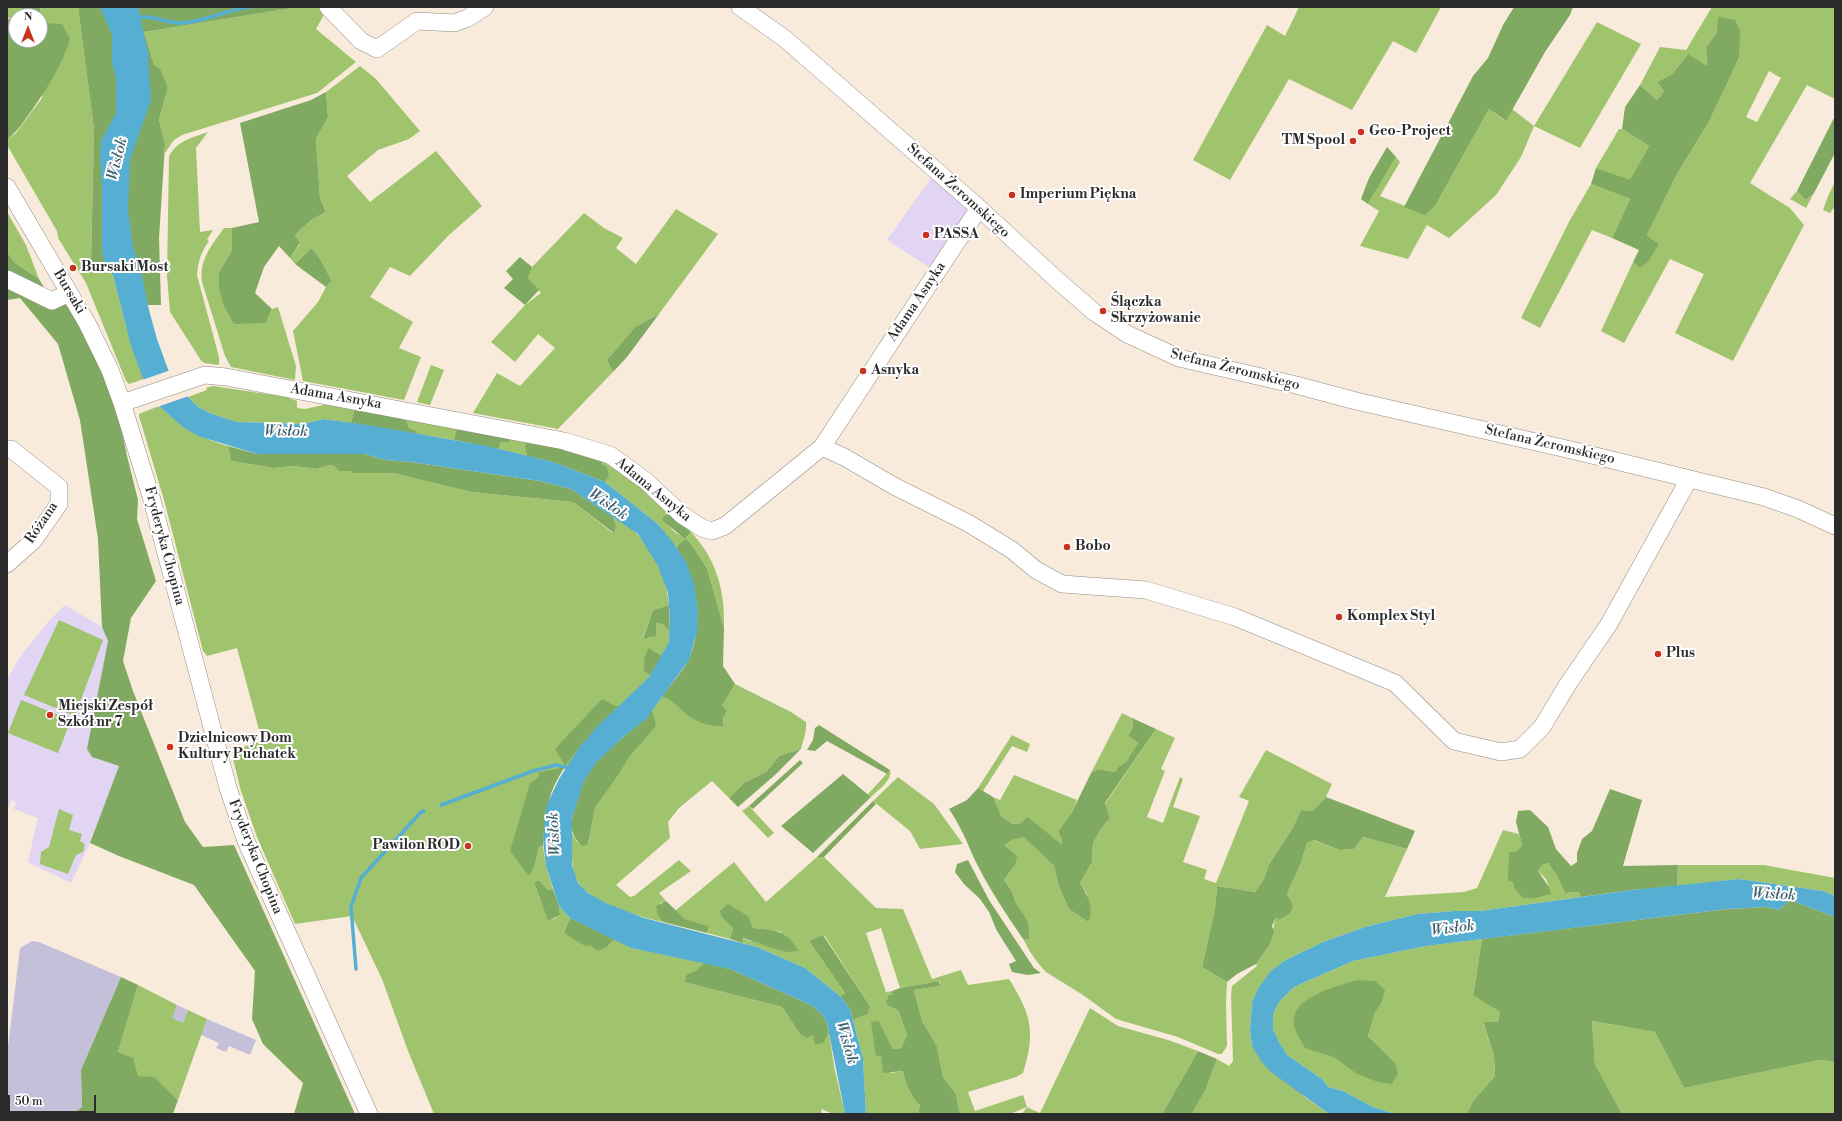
<!DOCTYPE html>
<html>
<head>
<meta charset="utf-8">
<style>
	body { margin:0 }
	#map { position:relative; width:1842px; height:1121px; overflow:hidden; background:#f9ebdb; font-family:"Libre Bodoni",serif }
	canvas { display:block }
	.frame { position:absolute; inset:0; border:8px solid #2b2b2b; pointer-events:none }
	.north { position:absolute; left:8px; top:8px; width:40px; height:40px; box-sizing:border-box; background:#fff; border:1px solid #aaa; border-radius:50%; rotate:0deg; font-size:11px; font-weight:700; line-height:16px; text-align:center; color:#2b2b2b }
	.north::after { content:''; display:block; margin:auto; width:14px; height:18px; background:#c8321e; clip-path:polygon(50% 0,100% 100%,50% 72%,0 100%) }
	.scale { position:absolute; left:8px; top:1095px; width:88px; height:18px; box-sizing:border-box; border:2px solid #2b2b2b; border-top:0; padding-left:5px; font-size:12px; line-height:14px; white-space:nowrap; color:#2b2b2b; -webkit-text-stroke:3px #fff; paint-order:stroke }
</style>
</head>
<body>
<div id="map">
<canvas width="1842" height="1121"></canvas>
<div class="frame"></div>
<div class="north">N</div>
<div class="scale">50 m</div>
</div>
<script>
const ctx = document.querySelector('canvas').getContext('2d');
ctx.lineJoin = 'round';
function fill(path, color) { ctx.fillStyle = color; ctx.fill(path, 'evenodd'); }
function strokePath(path, color, width, dash) { ctx.strokeStyle = color; ctx.lineWidth = width; ctx.lineCap = dash ? 'butt' : 'round'; ctx.setLineDash(dash || []); ctx.stroke(path); }
function write(font, color, halo, rows, align = 'center') {
  ctx.font = font + ' "Libre Bodoni",serif'; ctx.lineWidth = 4; ctx.setLineDash([]); ctx.textBaseline = 'middle'; ctx.strokeStyle = halo; ctx.fillStyle = color; for (const [text, x, y, turn = 0] of rows) {
    ctx.save(); ctx.translate(x, y); ctx.rotate((+turn || 0) * Math.PI / 180); ctx.textAlign = isNaN(turn) ? turn : align; if (halo) ctx.strokeText(text, 0, 0); ctx.fillText(text, 0, 0); ctx.restore();
  }
}
fill(new Path2D(`
	M933,175l39,33 -40,61 -45,-29z
	M65,605l37,22 6,14 -21,108 5,8 27,9 -29,77 -19,40 -43,-21 10,-44 -24,-9 2,-7 -4,-2 -5,10v-130l12,-22 29,-36z`), '#e2d4f3');
fill(new Path2D(`
	M32,941l7,1 82,35 -40,93 1,37 -9,7h-66v-59l13,-107z
	M177,1005l11,5 -5,13 -12,-5z
	M207,1019l49,21 -6,15 -21,-9 -3,6 -10,-4 3,-5 -18,-8z`), '#c5c0da');
fill(new Path2D(`
	M7,7h14l1,9h-6v3l-9,-1z
	M40,7h38l16,123 -3,132 15,5 7,8 14,55 17,49 -15,5 -3,-3 -40,-98 -28,-45 -1,-7 -50,-86v-6l8,-5 27,-36v-74z
	M299,7h24l3,4 -10,18 40,33 -39,31 -135,42 -8,5 -9,13v-8l-6,-26 9,-31 -14,-23 -10,-33z
	M1299,7h142l-25,46 -23,-12 -41,69 -63,-31 -59,101 -37,-20 74,-135 18,11z
	M1712,7h123v92l-28,-14 -57,98 40,25 14,17 -71,136 -58,-28 29,-59 -34,-15 -46,84 -23,-12 32,-69 6,6 20,-24 -12,-9 30,-61 32,-52 30,-64 -22,-25 -11,14 1,20 -20,-12 -15,19 -15,8 7,9 -7,9 -17,-15 20,-38 26,3zM1769,71l12,7 -24,44 -11,-5z
	M1597,22l44,22 -61,104 -46,-22 -13,31 -25,38 -47,43 -22,-13 -19,34 -48,-13 19,-35 -11,-7 28,-47 4,5 -20,34 45,18 10,-8 54,-97 16,12 7,-12 22,17z
	M360,66l16,13 44,52 -11,8 -31,11 -31,26 23,26 66,-51 46,55 -33,29 -39,41 -20,-9 -20,30 43,25 -14,26 22,9 -17,43 -101,-19 -10,-50 25,-29 8,-15 6,-6c-7,-12 -11,-24 -21,-33l-16,16 -5,-6 10,-14 -5,-9 16,-15 15,-8 -6,-14 -4,-59 12,-22 -2,-25z
	M1619,129h3l27,17 -19,35 -34,-13z
	M208,132l-12,16 4,84 13,-2 -6,10 2,1c-8,11 -11,21 -12,34l22,82v8l-15,-2 -1,-2 -1,1 -32,-50 -3,-37 2,-119c9,-16 23,-18 39,-24z
	M1835,182v24l-5,7 -7,-3 5,-14z
	M1591,184l39,15 -18,39 -20,-8 -52,98 -19,-10 49,-98z
	M1797,191l9,9 8,-7 -8,15 -16,-9z
	M676,209l42,25 -59,80 -24,13 -28,33 6,12 -55,57 -85,-16 24,-40 23,13 35,-38 -17,-14 -23,28 -24,-20 34,-37 16,-12 -13,-15 4,-11 52,-54 20,15 19,10 -7,10 20,16z
	M7,212l19,33 13,34 -24,-16 -8,-11z
	M224,228h8v22l-13,22 47,51 6,-14 6,-2 18,59 -1,14 -64,-13 -6,-11 -23,-74c-3,-22 9,-36 22,-54z
	M431,365l13,5 -14,35 -13,-3z
	M213,386l73,11 11,4v7l8,1 27,-6 23,4 -4,16 -27,-4 -21,5 -66,-2 -25,-8 -14,-7 -10,-10 19,-7 -1,-2z
	M159,406c26,22 36,30 69,40l3,15 43,7 19,-2 23,3 15,-4 21,6 1,2h40l78,19 102,10 40,31 3,-8 -3,-8c7,5 19,10 25,18 17,19 29,45 31,70l-16,5 -10,28h7l6,-15 6,1 8,7 -1,11 -7,14 -14,-7 -4,22 6,5 -30,30h-5l-49,62 -27,4v4l-9,7 5,81 4,-17 4,-1 3,20 7,23 -5,1 -9,-10 -5,2 14,38 6,-1 6,-4 -1,-9 11,12 -6,15 26,12 17,2 8,-8 16,9 73,15 -8,9 -9,2 -3,8 98,25 18,27h13l11,8 5,-9 5,33 11,48h-12l-12,-5 1,5h-388l-26,-63 -26,-72 -30,-63 -57,8 -38,-87 -16,-46 -10,-40 31,-10 -25,-93 -30,8 -4,-5 -39,-151 -25,-84v-2z
	M406,420l54,8 -4,3 -2,9 -36,-6 -2,-3 -7,-3z
	M509,436l19,5 -2,6 1,9 -28,-7 2,-7z
	M602,460l29,18 39,34 -6,4c4,11 12,20 23,21l4,-5c26,28 34,59 33,96l-17,-60 -18,-27 -4,-2 -9,8 -18,-23 -53,-42 4,-5 -7,-14z
	M59,620l44,20 -28,76 -51,-21z
	M735,684l56,28 15,10c1,10 -3,18 -5,27l-22,7 -13,16 -22,11 -15,15 -17,-17 -33,27 -11,14 2,16 -54,47 14,12 4,-1 45,-36 12,11 -32,22 7,8 -6,2 -2,13 5,6c-21,-4 -75,-21 -85,-40 -8,-15 -6,-32 -6,-49l5,9 11,2 7,-36 25,-35 10,-17 25,-30 -3,-16 10,-13 9,3 7,6 46,19 -2,-19z
	M21,700l50,20 -13,33 -50,-20z
	M1122,713l10,5 1,9 -5,7 10,9 -12,19 -8,5 -3,5 -17,-3 -7,4z
	M1156,729l19,9 -14,31 4,2 -18,46 16,6 17,-46 3,2 -10,28 27,9 -17,46 24,8 -3,9 12,4 33,-82 -10,-4 27,-47 66,34 -6,13 -14,14 -11,-1 -9,19 -24,37 -4,13 -9,13 -38,-6 -2,23 -13,58 25,15 -1,22 1,42 -5,8h-4l-40,-17 -62,-18 -33,-24 -37,-23c-9,-9 -17,-21 -22,-32l5,-1 -17,-48 -8,-11 11,-15 -11,-20 10,-6 10,-3 30,30 5,21 10,22 19,13 -1,-28 -7,-11 12,-21 1,-19 8,-14 9,-11 -5,-14z
	M1012,735l18,9 -3,8 -15,-6 -29,45 -5,-3z
	M890,770c3,10 -12,20 -19,27l-3,-3z
	M1014,775l63,25 -5,12 -14,19 4,9v6l-35,-30 -6,7 -8,1 -11,-7 -9,-20 7,3z
	M898,777l36,27 29,40 -43,5 -10,-18 -37,-30z
	M749,806l25,27 -6,5 -26,-27z
	M59,809l14,6 -4,15 13,4 -2,7 5,3 -2,8 -7,3 -8,19 -28,-10 1,-12 8,-5z
	M1503,830l16,4 3,11 -6,7 -7,1 5,35 35,-1 -3,-8 -8,-8 4,-6 6,-2 9,13 8,17 15,-1 1,5 -101,14h-25l-38,3 -52,13 -42,15 -39,19 -14,12 -11,14 -7,15 -2,29 2,15 54,52 23,16h-137l14,-25 11,-30 12,7 4,-5 -2,-66 1,-9 25,-20 -1,-2c3,-7 11,-12 13,-19 4,-8 4,-20 7,-29l3,4c15,-8 18,-11 8,-26l14,-31 6,-20 6,-3 27,10 14,-1 9,-12 44,12 -22,48 79,-5 13,-4z
	M817,857h7l52,51 27,1 29,70 29,-9 7,15 41,-6c22,35 27,53 14,94l-7,4 -48,15 7,19 48,-16 4,12 13,6 50,-105 28,18 50,14 30,11 -36,63h-140l5,-7 -17,7h-50l-4,-20 -13,-17 -6,-31 -15,-25 -8,-31 26,-4v-5l-40,7 -19,-60 -15,5 20,59 6,-1 2,4 -6,11 10,4 9,25 -6,13 -8,1 -14,-28 2,35 10,17 12,-2c3,14 6,25 17,33l-2,10h-52l-3,-56 -10,-38 15,-6 2,-8 -46,-71 -15,6 36,52 -5,3 -35,-28 -48,-21 -15,-4v-5l8,3 32,-9 -29,-4 -6,-12 -14,12 -3,11 -23,-6 2,-7 -24,-7 -10,-8 59,-49 32,40z
	M1678,865h86l71,13v18l-12,-5 -84,-12 -62,7z
	M1482,939l-9,55 27,18 -2,10 -15,1 11,33 1,20 -22,25 -6,13h-72l-22,-7 -30,-16 -15,-4 -6,-8 -35,-24 -8,-13 -6,-13v-15l6,-12 15,-15 59,-26 73,-15zM1356,980l25,24 -6,9 -7,23 27,27 -40,10 -22,-16 -18,-62z
	M138,985l39,20 -5,13 11,5 5,-13 19,9 -29,81 -24,-22 -16,-1 -20,-25z
	M1592,1021l63,11 29,56 136,-28 15,2v52h-213l-27,-50z`), '#a0c46e');
fill(new Path2D(`
	M21,7h19l2,16 20,1 8,15c-9,29 -25,53 -43,78 -6,8 -11,16 -20,22v-120l9,1v20h24v-24h-18z
	M78,7h221l-155,25 10,33 6,4 8,19 -9,31 6,26 -6,93 2,67h-19l-7,-31 -44,-12 3,-132z
	M1514,7h59l-3,8 -25,37 -39,69 -17,-12 -54,97 -10,9 -21,-8 69,-131 15,-18 15,-33z
	M1718,17l17,3 5,11 -1,27 -30,64 -32,52 -30,61 12,9 -11,18 -9,6 -6,-6 6,-12 -27,-12 18,-39 -39,-15 5,-16 34,12 19,-34 -27,-17 3,-22 15,-22 17,15 7,-9 -7,-9 15,-8 16,-20 19,12 -1,-19 11,-14z
	M326,92l2,25 -12,22 4,59 6,14 -15,8 -16,15 5,8 -10,15 -11,-12 -15,21 -9,26 17,16 -6,14 -32,1 -11,-20 -4,-17v-15l13,-22v-22l27,-6 -19,-99 71,-23z
	M1835,116v37l-21,40 -8,7 -9,-9z
	M1387,147l9,10 -28,47 -7,-5 8,-21z
	M311,248c10,9 14,21 21,33l-6,6 -31,-23z
	M7,252l8,11 24,16 13,22 17,-8 48,114 10,49 11,44 -1,19 19,62 -25,37 -8,43 10,30 52,131 18,25 31,-2 121,269h-61l9,-31 -40,-39 -11,-25 3,-48 -61,-86 -75,-29 -29,-13 29,-77 -27,-9 -5,-8 21,-108 -6,-14 -4,-88 -18,-119 -22,-76 -38,-46 -13,2z
	M520,257l12,10 -4,11 11,12 -14,15 -21,-17 9,-9 -7,-8z
	M659,314l-32,43 -14,15 -6,-12 28,-33z
	M355,407l51,13 3,8 7,3 2,3 -67,-11z
	M460,428l49,8v6h-8l-2,7 -45,-9 2,-9z
	M528,441l30,5 44,14v4l5,3 2,10 -4,5 -52,-20 -26,-6 -2,-10z
	M228,446l29,8h108l20,6 26,2 129,19 31,8 42,28 3,8 -2,8 -41,-31 -102,-10 -78,-19h-40l-2,-2h-12l-3,-4 -5,-2 -15,4 -23,-3 -19,2 -43,-7z
	M670,512l21,20 -6,7 4,2 18,27 17,60 -1,38 12,18 -13,22 5,5 -4,7 1,8c-13,1 -29,-4 -39,-13 -8,-7 -12,-13 -23,-16 7,-10 23,-29 27,-38 16,-38 8,-78 -13,-112l9,-8 -23,-19 2,-4z
	M669,605l1,26 -8,-7 -6,-1v13l-13,3 10,-29z
	M648,648l14,8 -12,20 -6,-5v-12z
	M602,699l13,7h5c-27,25 -60,57 -71,94 -3,13 -4,27 -6,40v6l-4,1 -4,17 -6,12 -19,-25 20,-68 9,-7v-4l27,-5 -11,-18z
	M652,710l4,16 -26,30 -10,17 -25,35 -7,36 -5,2c-14,-10 -13,-24 -8,-38 3,-9 5,-18 9,-27 8,-17 25,-32 39,-44 10,-9 21,-15 29,-27z
	M1132,718l24,11 -51,74 5,15 -9,11 -8,14 -1,19 -12,21c7,12 15,25 8,39l-19,-13 -10,-22 -5,-21 -30,-29 -10,2 -10,6 13,11 -2,9 -11,15 8,11 4,12 12,19 1,17 -5,1c-17,-24 -39,-58 -51,-84 -7,-17 -14,-32 -24,-47l18,-9 11,-12 15,9 9,20 11,7 8,-1 6,-7 35,29v-5l-4,-9 14,-19 19,-39 7,-4 17,3 3,-5 8,-5 12,-19 -10,-8 5,-8z
	M819,725l71,45 -3,4 -60,-33 -12,10 -8,-1 6,-10 2,-12z
	M801,749l-26,26 -37,32 -9,-9 15,-15 22,-11 13,-16z
	M800,760l3,3 -50,46 -4,-3z
	M843,774l28,23 -58,56 -32,-27z
	M1610,789l32,11 -19,66 55,-1 -1,21 -45,4 -51,7 -2,-5 -14,1 -8,-17 -9,-13 -6,2 -4,6 11,16 2,7 -15,4h-13l-9,-10 -1,-6 -5,-2 1,-28h7l6,-7 -6,-23 2,-11 12,-1 18,17 8,22 15,17 6,-4v-9l5,-14 10,-8z
	M1326,797l89,34 -8,18 -44,-12 -9,12 -14,1 -26,-10 -7,3 -6,20 -14,31c10,15 7,18 -8,26l-3,-3 -4,9 2,6 -5,14 -13,18 -19,10 -10,8 -25,-15 13,-58 2,-23 38,6 9,-13 4,-13 24,-37 9,-19 11,1z
	M873,801l3,3 -52,53h-7z
	M968,860l21,40 45,68 7,5 -13,2 -16,-3 -3,-8 7,-3 -19,-30 -8,-19 -9,-13 -16,-15 -9,-12 2,-8z
	M539,880l9,10 5,-1 6,17 1,9 -12,6 -14,-39z
	M1790,900l45,17v145l-15,-2 -136,28 -29,-56 -63,-11 3,43 27,50h-155l6,-13 22,-25 -1,-20 -11,-34h15l2,-10 -27,-17 9,-56 245,-30 39,-2 13,3z
	M666,901l19,18 24,7 -2,7 -44,-11 -5,-6 -2,-10z
	M728,904l20,12 5,12c24,3 31,1 46,23l-14,1 -42,-14 -1,5 -12,-4 3,-11 -12,-12 -1,-5z
	M570,918l45,21 -8,8 -9,4 -8,-6 -5,1 -21,-13z
	M823,935l47,71 -2,8 -15,6 -3,-11 -10,-13 5,-3 -36,-52z
	M704,963l26,6 81,36 12,10 4,8 2,10 -5,9 -9,3 -2,-10 -6,3 -7,-4 -18,-27 -98,-25 3,-8 9,-3z
	M121,977l17,8 -20,67 15,6 5,18 16,1 24,23 -5,14h-100l9,-7 -1,-37z
	M1356,980l19,1 10,9 -4,14 -6,9 -7,23 27,27 3,10 -6,11 -14,-2 -23,-9 -22,-16 -28,-9c-3,-6 -8,-13 -10,-19 -10,-31 41,-42 61,-49z
	M939,981l1,5 -26,4 8,31 15,25 6,31 13,17 4,20h-42l2,-9c-11,-10 -14,-20 -17,-34l-20,2 -2,-17h-5l-5,-34 8,-1 14,28 8,-1 6,-13 -9,-25 -10,-4 -2,-4 3,-7h4l-1,-4 8,-3z
	M1198,1051l19,8 -11,30 -14,25h-30z`), '#80aa61');
fill(new Path2D(`
	M100,7h38l10,46 3,47 -21,60 -2,50 5,37 7,19 9,44 8,29 12,33 18,24 11,11 14,7 25,8 66,2 21,-5 50,7 113,20 66,16 52,20 53,42 14,17 14,21 8,22 4,27 -1,21 -8,28 -43,59 -23,18 -27,26 -12,18 -12,37v47l6,18 10,10 18,10 38,15 113,29 48,21 35,28 10,13 13,49 3,56h-21l-18,-91 -4,-8 -12,-10 -81,-36 -99,-21 -61,-30 -11,-12 -13,-40 -3,-26 3,-32 3,-8 10,-21 19,-30 20,-23 52,-50 19,-34 1,-22 -2,-27 -10,-27 -20,-32 -67,-45 -31,-8 -129,-19 -26,-2 -20,-6h-108l-59,-18 -15,-9 -24,-21 -15,-25 -13,-35 -18,-71 -7,-8 -4,-14v-68l-2,-30 1,-14 15,-28v-35l-4,-15v-28z
	M1739,879l84,12 12,5v21l-45,-17 -11,10 -13,-3 -39,2 -301,37 -73,15 -59,26 -15,15 -6,12v15l6,13 8,13 35,24 6,8 15,4 30,16 22,7h-66l-58,-42 -10,-11 -9,-15 -2,-15 2,-29 7,-15 11,-15 14,-11 39,-19 42,-15 52,-13 38,-3h25l152,-21z`), '#56aed3');
fill(new Path2D(`
	M171,370l18,26 -32,11 -15,-27z`), '#f9ebdb');
strokePath(new Path2D(`
	M135,18c17,-4 30,5 46,5 24,-1 47,-14 70,-16
	M441,805l92,-34 23,-6 14,3
	M356,969l-5,-62 10,-29 60,-66 3,-1`), '#56aed3', 3.5);
const minor = new Path2D(`
	M328,7l33,34 16,8 40,-28 37,2 14,-5 17,-11
	M740,7l44,31 195,170 77,71 38,33 33,22 52,24 117,27 60,16 215,49 193,47 34,12 37,17
	M7,187l80,136 23,47 12,33 30,97 76,288 18,53 123,273
	M7,279l45,22 17,-8
	M122,403l83,-28 21,2 338,64 46,14 36,26 36,34 20,13 10,3 13,-5 97,-79 157,-239
	M822,447l22,10 50,29 74,37 44,27 24,20 26,14 84,6 89,27 160,66 59,58 47,11 19,-3 22,-22 26,-43 41,-60 80,-145
	M7,564l26,-23 26,-37v-17l-48,-38`);
strokePath(minor, '#928b83', 18);
strokePath(minor, '#fff', 17);
for (const [x, y, r, color] of [
	[1361,132,4,"#c8321e"],
	[1353,141,4,"#c8321e"],
	[1012,195,4,"#c8321e"],
	[926,235,4,"#c8321e"],
	[73,268,4,"#c8321e"],
	[1103,311,4,"#c8321e"],
	[863,371,4,"#c8321e"],
	[1067,547,4,"#c8321e"],
	[1339,617,4,"#c8321e"],
	[1658,654,4,"#c8321e"],
	[50,715,4,"#c8321e"],
	[170,747,4,"#c8321e"],
	[468,846,4,"#c8321e"]
]) { const dot = new Path2D(); dot.arc(x, y, r, 0, 2 * Math.PI); ctx.fillStyle = color; ctx.fill(dot); strokePath(dot, '#fff', 1.5); }
write('bold 14px', '#2b2b2b', '#fff', [
	["Geo-Project",1369,132],
	["TM Spool",1345,141,"right"],
	["Imperium Piękna",1020,195],
	["PASSA",934,235],
	["Bursaki Most",81,268],
	["Ślączka",1111,303],
	["Skrzyżowanie",1111,319],
	["Asnyka",871,371],
	["Bobo",1075,547],
	["Komplex Styl",1347,617],
	["Plus",1666,654],
	["Miejski Zespół",58,707],
	["Szkół nr 7",58,723],
	["Dzielnicowy Dom",178,739],
	["Kultury Puchatek",178,755],
	["Pawilon ROD",460,846,"right"]
], 'left');
write('14px', '#2b2b2b', '#fff', [
	["Stefana Żeromskiego",958,191,42],
	["Bursaki",69,292,59],
	["Adama Asnyka",917,302,-56],
	["Stefana Żeromskiego",1235,370,14],
	["Adama Asnyka",336,397,10],
	["Stefana Żeromskiego",1550,445,13],
	["Adama Asnyka",653,490,39],
	["Różana",42,523,-56],
	["Fryderyka Chopina",164,546,75],
	["Fryderyka Chopina",255,857,68]
]);
write('italic 15px', '#3c5f6e', '#fff', [
	["Wisłok",118,159,-76],
	["Wisłok",286,432,1],
	["Wisłok",608,505,34],
	["Wisłok",555,834,-93],
	["Wisłok",1774,895,3],
	["Wisłok",1453,929,-7],
	["Wisłok",846,1043,74]
]);
</script>
</body>
</html>
